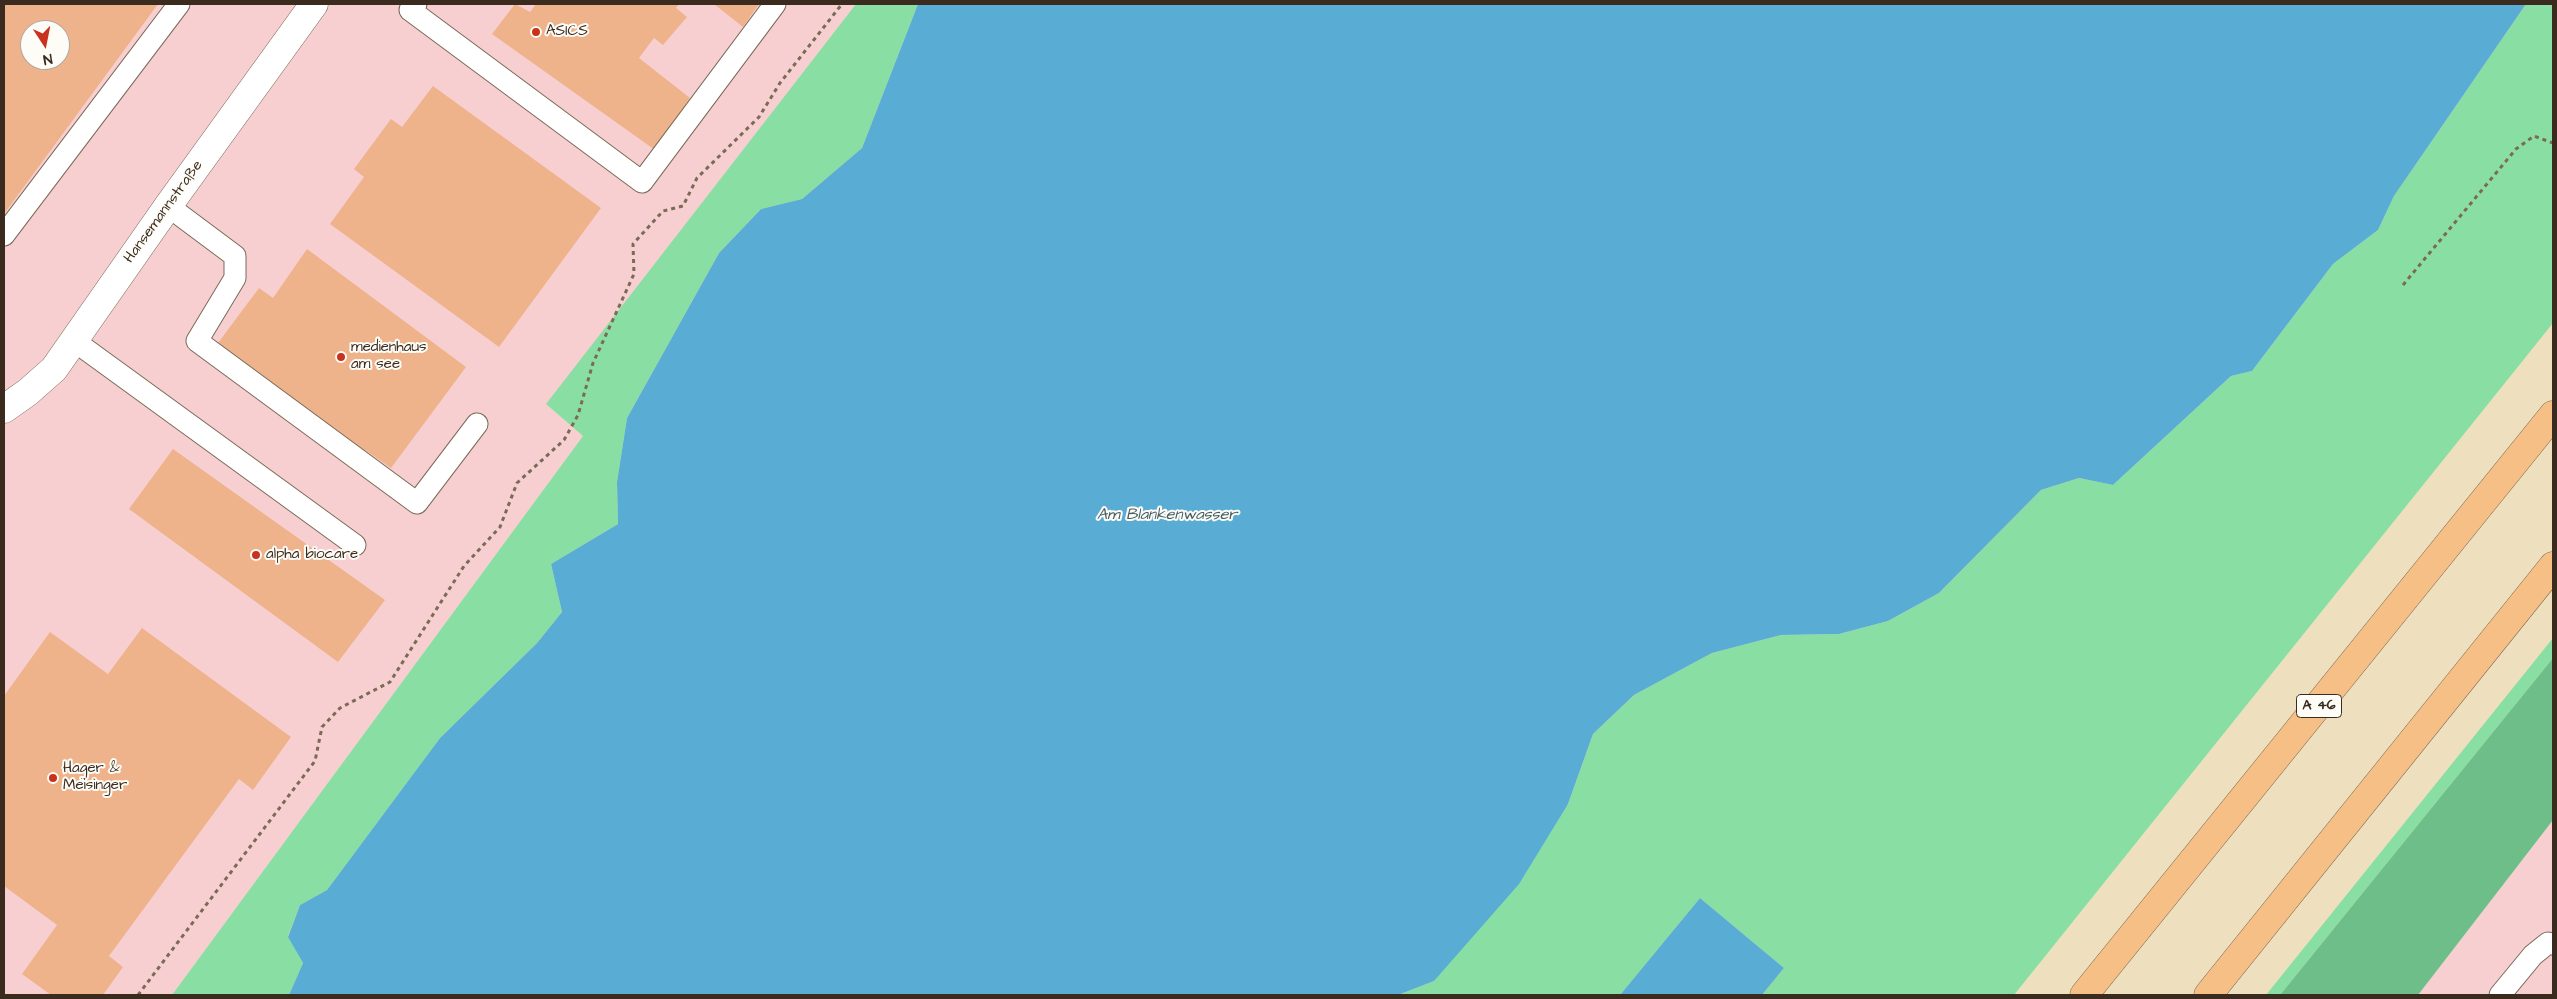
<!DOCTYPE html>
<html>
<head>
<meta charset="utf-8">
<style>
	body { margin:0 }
	#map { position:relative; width:2557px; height:999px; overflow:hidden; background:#eee0bf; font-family:"Architects Daughter",sans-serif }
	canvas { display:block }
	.frame { position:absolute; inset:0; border:5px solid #3b2a1e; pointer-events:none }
	.north { position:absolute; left:20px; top:20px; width:50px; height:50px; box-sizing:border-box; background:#fdfcf7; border:1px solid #afa8a0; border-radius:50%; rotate:169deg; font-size:14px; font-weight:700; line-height:20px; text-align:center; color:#3b2a1e }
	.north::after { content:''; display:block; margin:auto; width:18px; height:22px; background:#c8321e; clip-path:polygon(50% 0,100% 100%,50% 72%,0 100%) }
</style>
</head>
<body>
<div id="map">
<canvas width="2557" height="999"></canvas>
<div class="frame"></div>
<div class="north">N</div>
</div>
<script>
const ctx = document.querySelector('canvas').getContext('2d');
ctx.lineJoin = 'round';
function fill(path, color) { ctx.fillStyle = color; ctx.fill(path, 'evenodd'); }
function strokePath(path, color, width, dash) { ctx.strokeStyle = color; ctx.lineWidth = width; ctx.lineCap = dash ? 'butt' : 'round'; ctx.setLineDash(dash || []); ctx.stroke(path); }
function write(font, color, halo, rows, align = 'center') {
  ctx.font = font + ' "Architects Daughter",sans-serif'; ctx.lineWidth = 4; ctx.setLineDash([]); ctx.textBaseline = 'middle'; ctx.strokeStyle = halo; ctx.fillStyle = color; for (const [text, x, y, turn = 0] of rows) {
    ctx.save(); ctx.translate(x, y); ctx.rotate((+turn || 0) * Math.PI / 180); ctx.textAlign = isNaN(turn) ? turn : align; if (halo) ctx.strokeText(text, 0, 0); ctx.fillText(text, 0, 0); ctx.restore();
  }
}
fill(new Path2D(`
	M4,4h852l-175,227 -132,176 34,29 -411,559h-168zM30,30h30v30h-30z
	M2553,820v175h-135z`), '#f7cfd1');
fill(new Path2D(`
	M856,4h62l-56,144 -60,51 -41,10 -42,44 -92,165 -10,64 1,42 -67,40 11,48 -25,31 -97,95 -113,152 -27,15 -12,31 15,27 -14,32h-117l411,-559 -37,-32z
	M2526,4h27v319l-539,672h-252l22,-27 -84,-70 -80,97h-222l36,-14 134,-177 25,-70 41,-39 78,-42 69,-18 58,-1 49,-13 51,-28 102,-103 38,-12 34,7 118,-109 21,-5 81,-107 45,-34 16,-34z
	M2553,638v20l-273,337h-14z`), '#89dfa3');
fill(new Path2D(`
	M2553,658v162l-135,175h-138z`), '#6ebe89');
fill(new Path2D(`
	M918,4h1608l-132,192 -16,34 -45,34 -81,107 -21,5 -118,109 -34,-7 -38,12 -102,103 -51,28 -49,13 -58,1 -69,18 -78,42 -41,39 -25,70 -49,80 -85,97 -36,14h-1109l14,-32 -15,-26 12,-32 27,-15 113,-152 97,-95 25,-31 -11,-48 67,-40 -1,-42 10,-64 92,-165 42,-44 41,-10 60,-51z
	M1700,898l84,70 -22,27h-142z`), '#59add5');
fill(new Path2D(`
	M4,4h154l-154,210zM30,30h30v30h-30z
	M515,4l15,8 6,-8h143l-3,4 11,9 -24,28 -9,-7 -15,20 51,40 -35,52 -163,-116z
	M714,4h45l-16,23z
	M433,86l168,122 -102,139 -169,-123 34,-47 -10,-8 37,-50 11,8z
	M307,249l159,118 -75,101 -26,-18 -4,5 -146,-108 44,-59 14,10z
	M173,449l212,151 -47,62 -209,-153z
	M142,628l149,109 -38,53 -14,-11 -130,177 14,11 -20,28h-52l-29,-21 35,-49 -53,-39v-190l46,-64 58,42z`), '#efb38c');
const lane = new Path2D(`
	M416,4l-6,6 232,172 133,-178
	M168,206l67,50v22l-38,63 220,162 60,-79
	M4,235l175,-231
	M73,340l282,205
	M2500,995l33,-40 15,-12 5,1`);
const street = new Path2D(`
	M4,409l24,-17 26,-23 114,-163 146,-202`);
const highway = new Path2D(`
	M2084,995l469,-580
	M2208,995l345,-429`);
strokePath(lane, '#7a6a56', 23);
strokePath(street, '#7a6a56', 29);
strokePath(highway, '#7a6a56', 29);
strokePath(new Path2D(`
	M2403,285l113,-136 18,-13 19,7
	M138,995l177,-234 7,-34 18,-19 50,-26 74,-116 36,-39 17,-44 47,-43 14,-25 15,-52 41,-89 -1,-30 30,-33 20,-5 14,-28 62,-61 21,-34 62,-79`), '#7a6a56', 3, [4, 4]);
strokePath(lane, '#fff', 21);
strokePath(street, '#fff', 28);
strokePath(highway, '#f5bf86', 28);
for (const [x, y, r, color] of [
	[536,32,5,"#c8321e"],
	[341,357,5,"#c8321e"],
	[256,555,5,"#c8321e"],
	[53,778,5,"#c8321e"]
]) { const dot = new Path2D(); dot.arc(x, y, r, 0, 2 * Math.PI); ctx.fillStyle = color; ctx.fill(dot); strokePath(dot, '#fdfcf7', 2); }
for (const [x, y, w] of [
	[2319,706,45]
]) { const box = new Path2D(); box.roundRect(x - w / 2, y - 11.5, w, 23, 4); ctx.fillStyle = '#fdfcf7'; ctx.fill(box); strokePath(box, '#3b2a1e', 1); }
write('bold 14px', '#3b2a1e', null, [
	["A 46",2319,706]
]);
write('15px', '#3b2a1e', '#fdfcf7', [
	["ASICS",546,32],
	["medienhaus",351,348],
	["am see",351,365],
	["alpha biocare",266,555],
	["Hager &",63,769],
	["Meisinger",63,786]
], 'left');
write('15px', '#3b2a1e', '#fdfcf7', [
	["Hansemannstraße",164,212,-54]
]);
write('italic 16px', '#475e67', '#fdfcf7', [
	["Am Blankenwasser",1167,516]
]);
</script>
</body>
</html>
